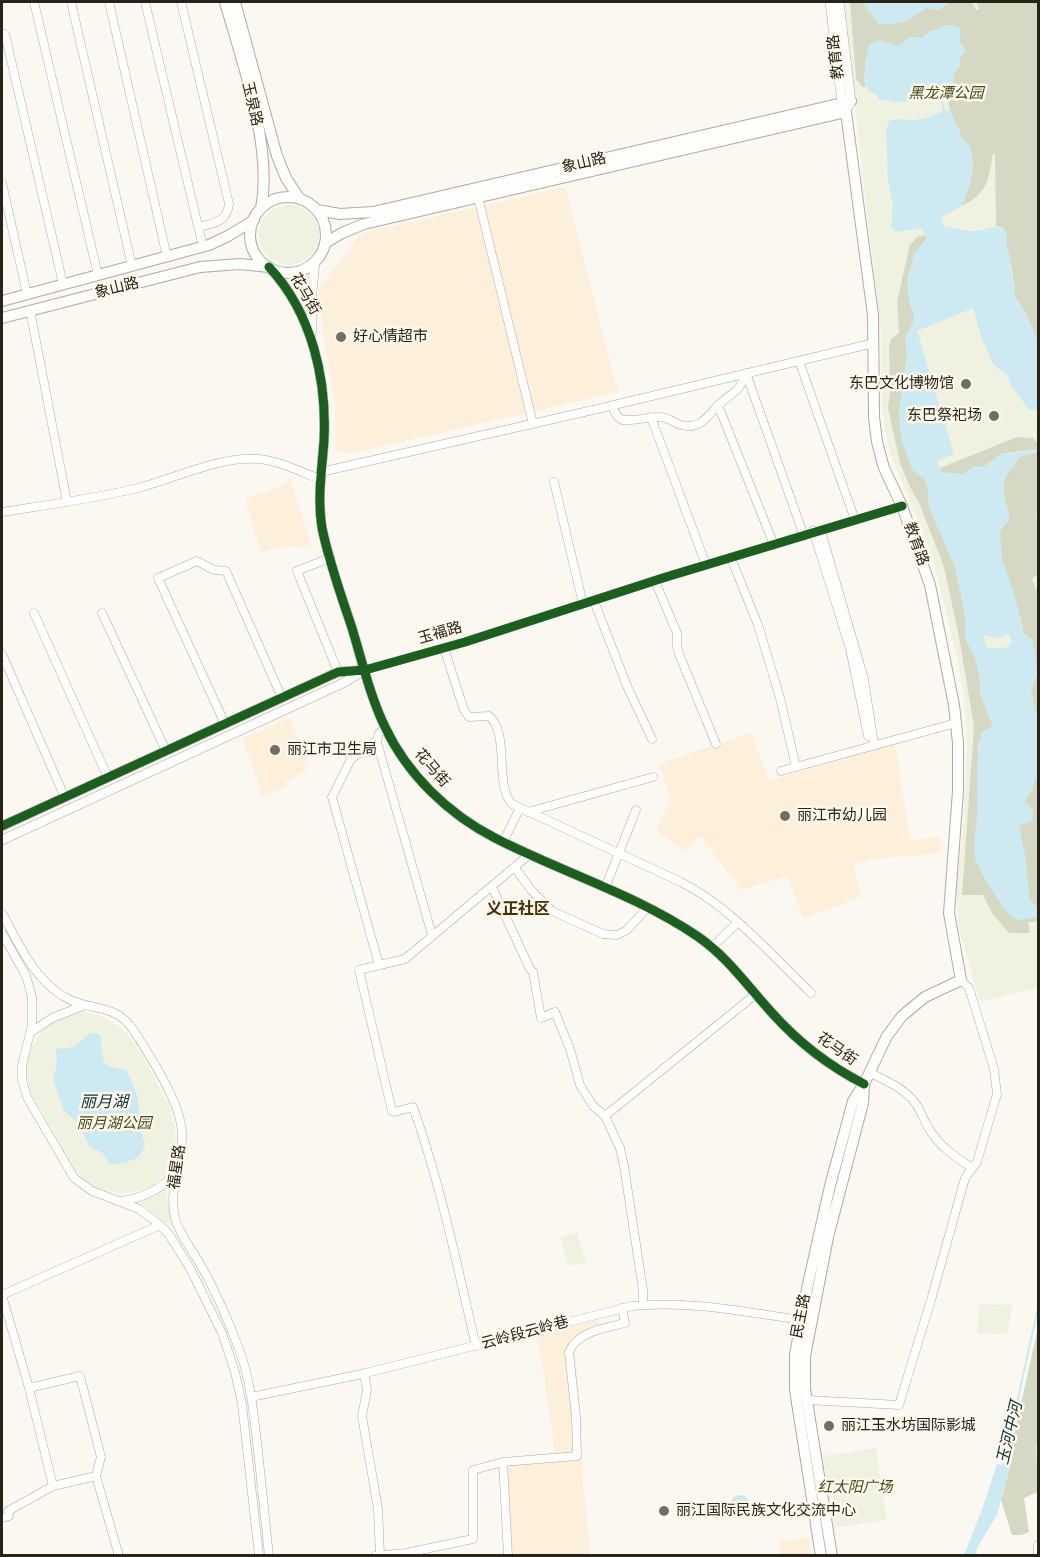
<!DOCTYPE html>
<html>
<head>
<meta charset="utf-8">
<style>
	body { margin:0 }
	#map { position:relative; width:1040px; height:1557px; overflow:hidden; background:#fbf7f1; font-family:"Roboto Serif",serif }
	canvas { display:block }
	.frame { position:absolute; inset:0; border:3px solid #282318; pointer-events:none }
</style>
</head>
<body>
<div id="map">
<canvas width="1040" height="1557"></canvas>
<div class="frame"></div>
</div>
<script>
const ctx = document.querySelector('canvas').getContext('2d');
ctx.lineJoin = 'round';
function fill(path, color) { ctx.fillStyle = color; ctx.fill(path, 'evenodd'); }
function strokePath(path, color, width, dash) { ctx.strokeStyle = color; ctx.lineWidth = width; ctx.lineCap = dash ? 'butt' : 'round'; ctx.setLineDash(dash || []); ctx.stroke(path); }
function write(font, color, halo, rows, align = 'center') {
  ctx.font = font + ' "Roboto Serif","Noto Sans SC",serif'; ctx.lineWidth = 5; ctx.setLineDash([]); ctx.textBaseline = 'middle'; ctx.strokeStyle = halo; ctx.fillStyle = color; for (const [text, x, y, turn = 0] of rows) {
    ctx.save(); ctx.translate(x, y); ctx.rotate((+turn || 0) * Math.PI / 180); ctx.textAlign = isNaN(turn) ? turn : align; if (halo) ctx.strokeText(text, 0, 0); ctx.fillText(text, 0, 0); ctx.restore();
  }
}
fill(new Path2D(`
	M565,187l53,205 -270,62 -12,-5 -1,-44 -17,-107 2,-11 39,-51 8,-4z
	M290,479l21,65 -12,4 -8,-2 -30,6 -16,-53 28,-9z
	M289,718l19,43 -4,2 3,7 -22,12 1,6 -25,7 -7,-27 -12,-29z
	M751,733l18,48 126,-38 15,98 29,-5 2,17 -59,5 -29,5 8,34 -58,21 -15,-42 -47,14 -40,-53 -7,2 2,3 -10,9 -30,-21 15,-29 -12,-37z
	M597,1320l4,14 -22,6 -4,11 7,77 -1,31 9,96h-79l-6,-96 50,-6 -13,-90 -6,-27z
	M808,1537l3,18h-40l10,-1 -2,-12z`), '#fdf0da');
fill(new Path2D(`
	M843,2h195v986l-58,14 -21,-73 -2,-27v-20l7,-64 3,-85 -3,-36 -6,-35 -26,-107 -42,-102 -4,-18 -4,-24 -1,-78z
	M259 235a30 30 0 1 1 60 0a30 30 0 1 1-60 0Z
	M83,1012c50,5 65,55 86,94 5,15 9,34 5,50 -12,45 -76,49 -100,12l-43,-76c-14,-41 11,-74 52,-80z
	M164,1187l2,2 6,34 -3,2 -29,-22z
	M577,1232l9,30 -17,4 -9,-29z
	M979,1304l34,1 -6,29 -30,-1z
	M876,1448l11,72 -53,8 -11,-72z`), '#f0f2e1');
fill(new Path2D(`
	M850,2h122l4,8 3,-1 -2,-7h61v345c-1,-13 -16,-42 -24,-52 1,-23 -8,-45 -10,-67l-8,-2 -1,-72h-2c-5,26 -5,40 -32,52 10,-19 21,-54 -1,-69v-7l-7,-9 -3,-11 -4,-17 7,-4 1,-16 6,-7v-37l-29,2 -9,6h-13l-8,8h-9l-27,15c1,9 -2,19 1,27h-4l-6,-9z
	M925,235l2,3 -13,17 -5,47 5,13v6l-9,16 2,17 -8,60 13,55 12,10 4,10 1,18 26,60 10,47v23l10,21 5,21v13l13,35 -6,2 -9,15 1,37 -4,78 13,23 36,37 14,-3v5l-10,1 2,11h-21l-17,-20 -9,-18h-21l12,-169 -15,-89 -15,-70 -24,-62 -11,-20 -9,-22 -6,-27 -6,-29 2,-15 -1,-46 2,-7 8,-6 -2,-32 13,-56 7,-8z
	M1017,437l16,1 4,5v6l-37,5 -15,13h-12l-10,7 -22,-1 -1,-5z
	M1038,452v52l-2,13 2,2v55l-6,4 4,12h2v123l-3,-2 -4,-21 6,-16 -5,-34 -8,-6c-4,-26 -18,-49 -22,-74 -2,-10 -2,-20 -2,-29l9,-12c-1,-11 -8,-28 -5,-38 3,-8 11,-16 15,-24z
	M1038,777v130l-5,-3 -4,-7 -4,-43 -6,-25c5,-9 2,-20 6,-29 3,-8 8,-13 10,-22z
	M1038,1328v117h-2l2,47 -14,6 5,34 -8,3h-9l-11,-35 9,-33 -3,-1z`), '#d5d9c3');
fill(new Path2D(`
	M862,2h-1h87l-1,3 -9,5 -12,-2c-15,13 -27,17 -48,16z
	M944,25h11l5,4v12l6,10 -6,7v8l-6,7 -1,16c-26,15 -47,15 -76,10l1,-3c-5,-3 -12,-7 -13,-13 -1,-5 1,-35 5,-38 3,-3 9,-4 13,-5l9,5h8l9,-8h13z
	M950,110c3,9 10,17 11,27 21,15 10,49 0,69l-21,12 5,9c8,0 16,3 24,4 13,1 23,-6 35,-3l3,7 -1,9 4,12 1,17 4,12 -1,10c9,10 23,39 24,52v62l-9,1 -18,-25 -3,-9 -15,-12 -12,-28 -8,-28 -56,23 37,123 -17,7 4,11 22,2 10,-7 12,-1 15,-12h8l30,-5v3l-19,5c-4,8 -12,16 -15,24 -3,10 4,28 5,38l-9,12 2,28 13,38 9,37 8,6 3,11 2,23 -6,16 4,21 3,2v64l-3,1 -2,10 -9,13c7,7 11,10 8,20l-11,4 -2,4 6,25 4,43 4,7 5,3v9c-6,2 -16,5 -23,3 -8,-2 -39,-52 -40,-61 -2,-13 1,-29 2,-42 1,-26 -2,-60 5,-84l11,-6 -13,-34v-13l-5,-21 -10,-21v-23l-10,-47 -26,-60 -1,-18 -4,-10 -12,-10 -11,-30 -2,-25 8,-60 -2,-17 9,-16v-6l-5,-13 -2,-23 7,-24 13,-17 -6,-10 -25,4 -5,-6 2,-20 -5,-28 -2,-48 3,-9c9,-3 17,-1 26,-1 12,-1 23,-8 35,-10zM1009,634l3,8 -3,5 -20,2 -4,-4 -1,-10 11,3z
	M91,1033h4l6,3v13l3,13 9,6 12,1c6,10 11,20 13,32 2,16 -1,27 7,42 -3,19 -19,19 -35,22 -5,-10 -9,-14 -20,-18l-12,-24 -14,-12 -11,-33 4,-14 -1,-15 18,-2z
	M997,1464l13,2 -13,49 -20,33 -1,7h-12l19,-48z
	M730 1505a10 10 0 1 1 20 0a10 10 0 1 1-20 0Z`), '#cde9f1');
strokePath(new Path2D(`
	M941,93l3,20
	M1038,1196v11
	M1003,1466l35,-158`), '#cde9f1', 2);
const minor = new Path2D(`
	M34,2l64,273
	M71,2l61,264
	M109,2l58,255
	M145,2l58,245
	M181,2l48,202c-2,18 -15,19 -30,23
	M5,34l58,250
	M2,183l25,111
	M478,197l55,227
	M30,310l37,192
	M799,361l56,159
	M746,373l58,163
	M718,405l56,140
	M612,406l5,10 5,4c13,1 25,-3 38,-3 8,0 14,6 21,8 22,6 28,-13 42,-24 13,-11 17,-10 23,-28
	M651,417l55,148
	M321,472l272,-62 281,-67
	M554,482l29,122
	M2,512c45,-7 91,-13 136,-24 39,-10 80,-32 121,-29 21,2 42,13 61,20
	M813,530l37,119 18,87
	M821,531l43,148 10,65
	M330,558l-33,13 41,101
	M731,558l27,67 22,73 16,69
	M655,581l22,52v13l2,8 37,90
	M594,601l33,85 25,53
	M34,613l74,165
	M102,613l64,138
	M444,648l20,62 5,7 20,-1c21,17 5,68 23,88l169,78c51,26 89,72 130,111
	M2,654l63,144
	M365,670l100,-28 201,-65 236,-71
	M225,724l-67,-146 39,-17 17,9 12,1 56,127
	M385,728l-6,5 -2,9 55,193
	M377,740l-26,19 -19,38 47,168
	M781,771l175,-48
	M528,812l125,-35
	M503,842l17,-34
	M515,868l17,23 20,20 51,23 14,1 10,-5 20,-22
	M492,887l38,82 3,3 8,46 14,-6 15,37 10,36 13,21 12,10 15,32 4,18 19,124v15
	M605,888l31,-78
	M2,913c16,29 31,65 61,83 24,16 52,5 71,35 16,25 47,72 48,102 1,30 -14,54 -7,85 4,16 16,30 24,44 16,28 29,57 40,87 12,32 15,68 19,102 4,35 7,70 11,105
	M2,933l24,43 6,21v28l-10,40v15l5,17 47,81 18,13 47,18 16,12 13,12 22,35 32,65 13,39 7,32 17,152
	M712,947l26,-25
	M30,1033l22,-15 33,-13
	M869,1072c15,8 31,14 43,27 8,8 10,18 16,28 10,18 27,30 44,41
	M605,1116l151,-122
	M122,1201c21,-3 38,-11 52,-27
	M2,1295l27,93 51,-12 21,81 -5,19 23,80
	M2,1295l158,-70
	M476,1346c-19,-80 -35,-161 -63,-239l-19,5 -2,-1 -33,-141 46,-11 125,-105
	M364,1373l3,17 -5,26 16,93 2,46
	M29,1388l24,98 43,-10
	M251,1397l111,-23 270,-68c57,-6 113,6 169,14
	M807,1400l92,5 32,-105 34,-122 12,-16 20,-68 -3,-25 -25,-81 -8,-8
	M503,1462l5,94
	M2,1518l7,-2 -1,-5 45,-25
	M1038,1545v9
	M375,1556l31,-3 67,-14v-69l30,-8 74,-6 -1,-39 -7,-65c9,-21 36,-24 56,-29l-3,-15`);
const tertiary = new Path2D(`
	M830,2l12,101 3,6
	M839,2l12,99 -3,6
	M269,267c43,46 58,112 55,173 -2,30 -7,58 -2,88 7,34 19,67 30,100 10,33 18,68 33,99 22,47 63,87 110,111 66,34 140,56 202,98 31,21 51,51 76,78 27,30 56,52 91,70
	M312,332l-1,-31 4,-40
	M2,826l336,-154 25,-2
	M2,840l341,-157 22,-13`);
const secondary = new Path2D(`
	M225,2c17,60 48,145 36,206
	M235,2l42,154 9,22 13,20
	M250 235a38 38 0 1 1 76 0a38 38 0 1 1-76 0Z
	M317,210l23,4 33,-2 478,-111
	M325,243l17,-10 22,-9 482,-112 27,203 1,102 3,25 7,26 18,38 28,79 24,120 4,38v48l-9,122 12,67 -36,17 -23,19 -15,20 -23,48 -11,17 -23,85 -22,98 -13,71v35l26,166
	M2,301l207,-56 19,-9 26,-16
	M2,318l198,-51 40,-3 29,3
	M832,1556l-27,-167v-33l23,-119 35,-134 1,-19`);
strokePath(minor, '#afaaa3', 9);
strokePath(tertiary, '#afaaa3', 10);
strokePath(secondary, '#afaaa3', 12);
strokePath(minor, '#fefefd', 8);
strokePath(tertiary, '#fefefd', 9);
strokePath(secondary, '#fefefd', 10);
strokePath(new Path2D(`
	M269,267c43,46 58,112 55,173 -2,30 -7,58 -2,88 7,34 19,67 30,100 10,33 18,68 33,99 22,47 63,87 110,111 66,34 140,56 202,98 31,21 51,51 76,78 27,30 56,52 91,70
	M2,826l336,-154 27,-2 100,-28 201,-65 236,-71`), '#1b5e20', 9);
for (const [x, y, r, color] of [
	[341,337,6,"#726d64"],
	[966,384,6,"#726d64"],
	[994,416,6,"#726d64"],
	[275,750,6,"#726d64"],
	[785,816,6,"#726d64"],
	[829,1426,6,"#726d64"],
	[664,1511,6,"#726d64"]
]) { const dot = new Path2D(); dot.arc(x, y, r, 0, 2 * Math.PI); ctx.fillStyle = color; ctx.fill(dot); strokePath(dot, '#fff8ed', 2); }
write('15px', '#282318', '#fff8ed', [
	["教育路",836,57,-97],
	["玉泉路",252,104,77],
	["象山路",584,163,-13],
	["象山路",117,288,-14],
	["花马街",305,294,60],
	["教育路",916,544,70],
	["玉福路",440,633,-16],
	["花马街",432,768,49],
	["花马街",837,1049,35],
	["福星路",177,1167,-82],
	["民主路",801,1316,-79],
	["云岭段云岭巷",525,1333,-15]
]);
write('italic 15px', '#424d17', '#fff8ed', [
	["黑龙潭公园",946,94],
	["丽月湖公园",114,1124],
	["红太阳广场",855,1488]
]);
write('15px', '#282318', '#fff8ed', [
	["好心情超市",353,337],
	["东巴文化博物馆",954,384,"right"],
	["东巴祭祀场",982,416,"right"],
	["丽江市卫生局",287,750],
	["丽江市幼儿园",797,816],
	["丽江玉水坊国际影城",841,1426],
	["丽江国际民族文化交流中心",676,1511]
], 'left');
write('bold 16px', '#452d09', '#fff8ed', [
	["义正社区",518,909]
]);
write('italic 16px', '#08313b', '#fff8ed', [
	["丽月湖",104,1102],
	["玉河中河",1010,1433,-77]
]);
</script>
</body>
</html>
